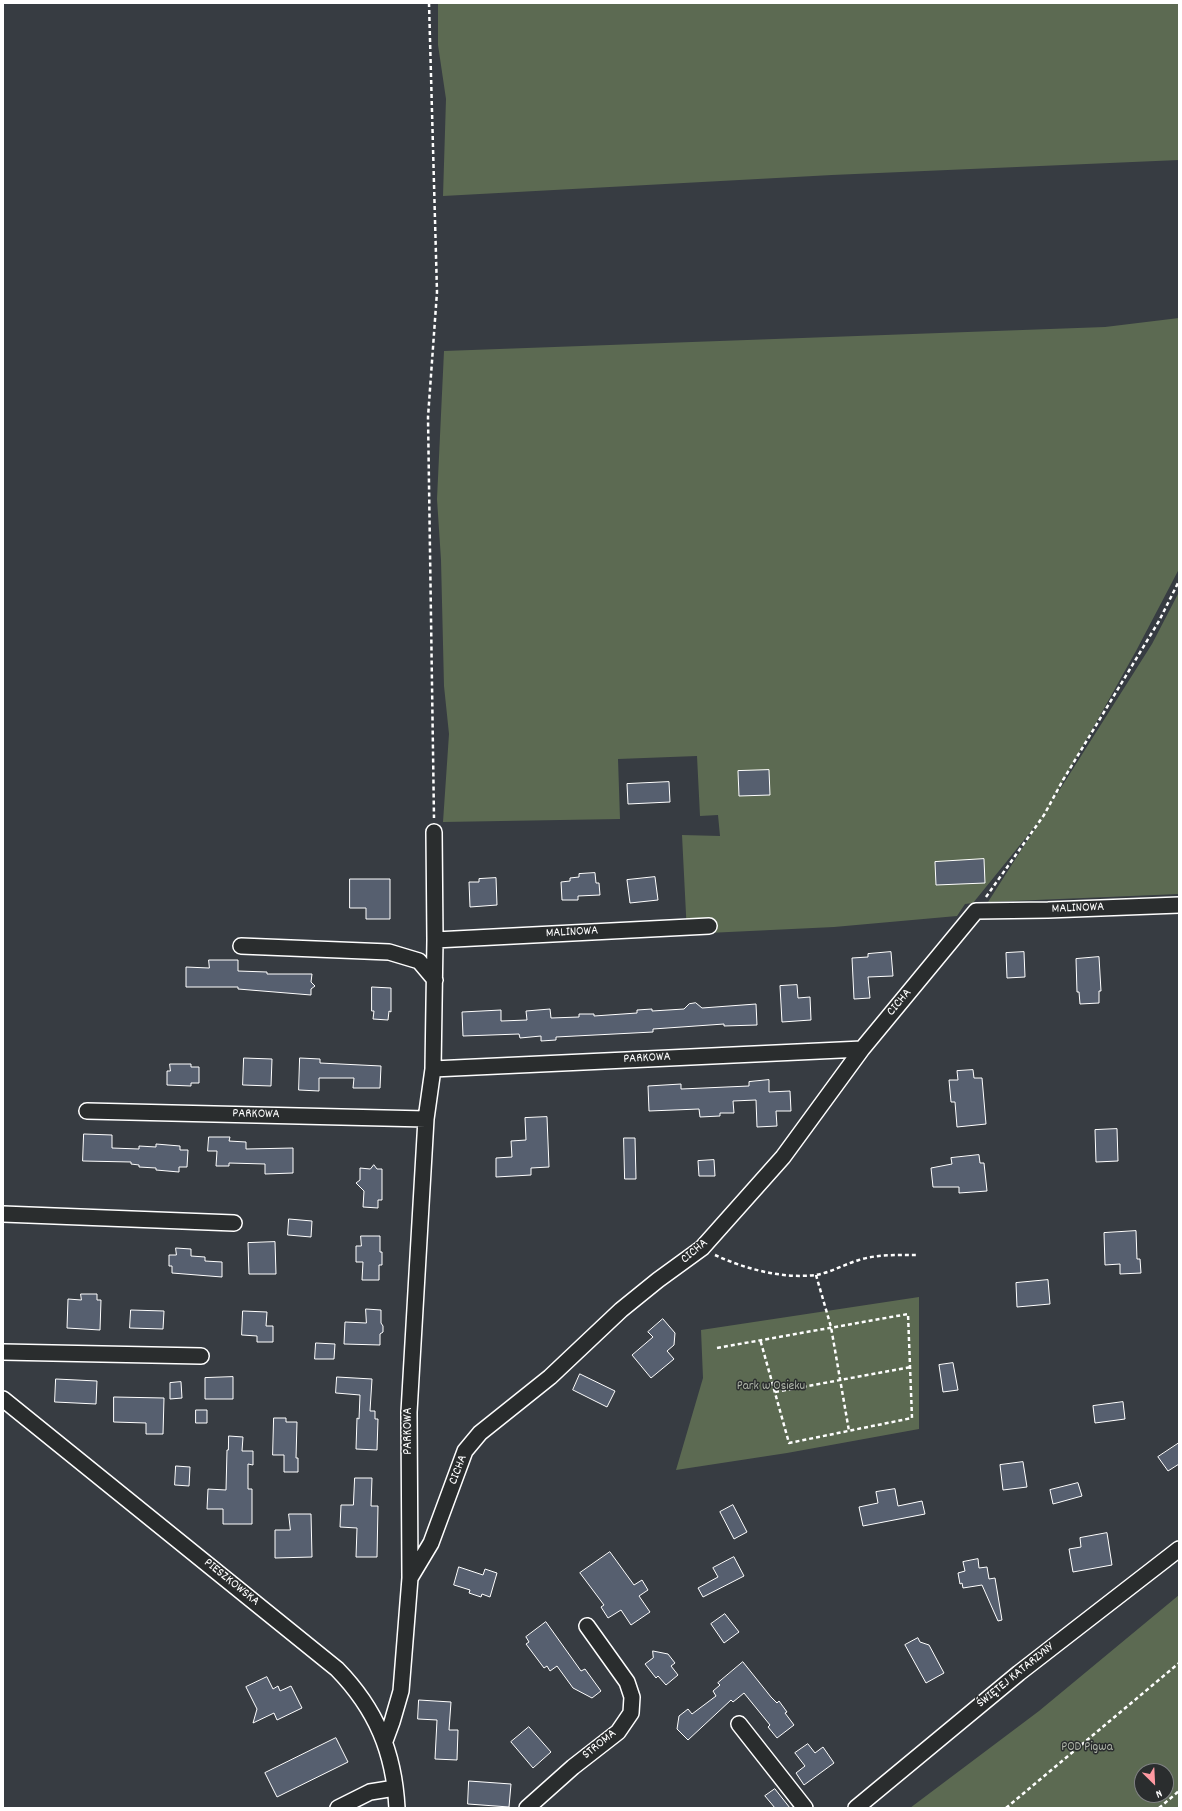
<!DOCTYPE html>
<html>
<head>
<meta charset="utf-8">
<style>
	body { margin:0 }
	#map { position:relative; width:1182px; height:1811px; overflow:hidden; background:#373c42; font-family:Dekko,sans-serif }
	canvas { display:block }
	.frame { position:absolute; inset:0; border:4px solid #fff; pointer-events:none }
	.north { position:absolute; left:1134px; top:1763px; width:40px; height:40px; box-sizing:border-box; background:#2a2d2e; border:1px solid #7f8182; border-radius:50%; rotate:156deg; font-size:11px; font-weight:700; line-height:16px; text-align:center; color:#fff }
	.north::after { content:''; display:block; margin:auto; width:14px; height:18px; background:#ff9aa2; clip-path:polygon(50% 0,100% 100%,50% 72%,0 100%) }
</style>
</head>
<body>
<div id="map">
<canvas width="1182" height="1811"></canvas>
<div class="frame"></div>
<div class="north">N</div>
</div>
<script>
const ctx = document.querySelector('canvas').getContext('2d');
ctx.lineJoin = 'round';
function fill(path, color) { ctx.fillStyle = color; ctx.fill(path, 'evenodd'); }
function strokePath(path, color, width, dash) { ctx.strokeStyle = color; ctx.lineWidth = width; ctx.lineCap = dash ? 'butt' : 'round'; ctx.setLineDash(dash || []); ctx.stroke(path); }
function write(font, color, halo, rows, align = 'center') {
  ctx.font = font + ' Dekko,sans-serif'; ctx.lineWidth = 3; ctx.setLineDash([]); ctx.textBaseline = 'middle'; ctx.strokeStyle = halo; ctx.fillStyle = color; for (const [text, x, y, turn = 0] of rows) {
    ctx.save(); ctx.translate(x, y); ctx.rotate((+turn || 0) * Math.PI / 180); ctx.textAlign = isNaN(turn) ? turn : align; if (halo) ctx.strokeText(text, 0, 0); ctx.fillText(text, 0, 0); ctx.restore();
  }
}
fill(new Path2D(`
	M438,3h741v157l-347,15 -389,21 3,-97 -8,-54z
	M1179,318v251l-43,82 -86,154 102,-161 27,-52v302l-191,8 53,-83 -68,84 -8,1 -8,12 -123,11 -147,7 -5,-99 38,1 -2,-21 -18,1 -3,-60 -79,3 2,60 -177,3 6,-88 -5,-48 -3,-126 -4,-61 7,-148 661,-24z
	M919,1297v132l-132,24 -111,17 27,-92 -2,-48z
	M1179,1595v213h-269l129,-97zM1142,1771h24v24h-24z`), '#5c6a52');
const building = new Path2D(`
	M769,770l1,25 -31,1 -1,-25z
	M669,782l1,20 -42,2 -1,-20z
	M984,859l1,24 -49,2 -1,-23z
	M595,873l1,10h3l1,12 -22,1v4h-16l-1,-18 9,-1v-3l9,-1v-3z
	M655,877l3,23 -28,3 -3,-23z
	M496,878l1,27 -27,2 -1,-25h10v-3z
	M350,879h40v40h-24v-11h-16z
	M891,952l2,24 -25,1 2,21 -16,1 -2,-41 16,-1v-3z
	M1024,952l1,25 -18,1 -1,-25z
	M1099,957l2,34h-2v12l-19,1 -1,-12h-2l-1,-33z
	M209,960h29v11l29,1v2h45l-1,8 4,4 -4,3v6l-73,-6v-2h-52v-20l23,1z
	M797,985l1,13 12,-1 1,23 -29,2 -2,-36z
	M372,987l19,1v24l-2,-1 -1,9 -15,-1 1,-8h-2z
	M696,1003l6,5 54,-4 1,21 -33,1v-2l-71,5v3l-97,5v3l-15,1v-5l-21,2 -1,-4 -56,2 -1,-24 39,-2v11l26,-1 -1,-9 24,-2 1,9 28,-1v-3h15v2l43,-3v-3l15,-1v2l32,-2 5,-5z
	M244,1058l28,1 -1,27 -28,-1z
	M300,1058l20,1v4l61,3 -1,22h-27l1,-10h-35v13l-20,-1z
	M170,1064h21v3h8v16h-8v3l-24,-1v-14h3z
	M973,1070l1,8h8l4,46 -29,3 -2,-25h-4l-2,-22h9l-1,-9z
	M769,1080v12l21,-1 1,20h-15l1,15 -20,1 -1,-27 -23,1 1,12h-14v3l-20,1 -1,-8 -50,2 -1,-25 33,-2v5l68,-3v-4z
	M547,1117l2,50 -18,1v7l-35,2v-19l16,-1 -1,-16 15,-1 -1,-22z
	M1117,1129l1,32 -22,1 -1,-32z
	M84,1134l28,1v13l27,1v-3l17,1v-3l24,2v4h8l-1,17h-8v5l-23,-2v-2l-17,-1v-2l-8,-1v-2l-48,-1z
	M209,1137h21l-1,4 17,1v7l47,-1v25l-28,1v-10l-36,-1v3h-13l1,-15h-9z
	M624,1138h11l1,41h-11z
	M979,1155l1,8h4l3,28 -28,2v-6h-26l-2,-19 21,-4 -1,-6z
	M714,1160l1,16h-16l-1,-15z
	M374,1165l3,4h5v31h-4v8l-15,-1 1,-16 -8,-8 4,-3v-12l10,1z
	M289,1219l23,2 -1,16 -23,-2z
	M1136,1231l1,28h3l1,14 -21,1v-10l-15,1 -1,-32z
	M361,1236h19v16h2v13h-3v15h-17l1,-18h-7v-16h5z
	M275,1242l1,32h-27l-1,-31z
	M176,1248l15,1v7l14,1v4l17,1v15l-50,-4v-7h-3v-11h7z
	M1048,1280l2,24 -33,3 -1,-24z
	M81,1294h16v6h4l-1,30 -33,-2 1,-29 13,1z
	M366,1309l15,1v13l2,3v6l-3,2v11l-36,-1 1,-22 21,1z
	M131,1310l33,1 -1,18 -33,-1z
	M243,1311l24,1 -1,14h7v16h-16v-6l-15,-1z
	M663,1319l12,14 -1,12 -7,6 7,8 -23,19 -19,-23 21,-18 -5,-5z
	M316,1343l19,1 -1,15h-19z
	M953,1363l5,27 -15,2 -4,-27z
	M580,1374l35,17 -8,16 -34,-17z
	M233,1377v22h-28v-21z
	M337,1377l35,2 -2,32h5v8h3l-1,31 -21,-1 1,-31 2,1 1,-24 -24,-2z
	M56,1379l41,2 -1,23 -41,-2z
	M181,1382l1,16 -12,1v-16z
	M114,1397l50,1 -1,36h-17v-11l-32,-1z
	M1123,1402l2,17 -30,4 -2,-17z
	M196,1410h11v13h-11z
	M274,1418h12v4h11l-1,36h2v14h-14v-17h-11z
	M229,1436l14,1 -1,14h11v14l-5,-1v25h4v35h-29v-15h-16l1,-20 18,1 1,-40h1z
	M1179,1443v21l-11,7 -10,-14z
	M1023,1462l4,25 -24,3 -3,-25z
	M176,1466l14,1 -1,19 -14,-1z
	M355,1478h17l-1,28h7l-1,51h-21l1,-29 -17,-1 1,-22h12z
	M1078,1483l4,13 -29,8 -3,-14z
	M895,1489l3,17 24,-5 3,13 -62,12 -4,-19 19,-4 -2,-11z
	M733,1505l14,27 -13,7 -14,-27z
	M289,1514h22l1,43 -37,1v-28h15z
	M1107,1533l5,32 -39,7 -4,-23 12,-2 -1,-9z
	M610,1552l24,33 8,-5 6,10 -9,6 11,16 -19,13 -10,-15 -13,8 -7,-11 3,-2 -24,-32z
	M734,1557l10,19 -41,21 -5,-9 20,-11 -5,-9z
	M978,1559l1,9 8,-1 2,12 6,-1 7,42 -4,1 -16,-36 -19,3 -1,-5 -2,1 -2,-11 7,-2 -2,-9z
	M459,1567l24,8 2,-6 12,4 -7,24 -8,-3 -1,3 -12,-4 1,-3 -16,-5z
	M725,1614l14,18 -15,11 -13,-19z
	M546,1622l35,49 4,-2 16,22 -9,7 -19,-10 -16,-22 -7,5 -3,-5 -3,2 -18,-24 3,-2 -3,-5z
	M918,1638l2,4 9,3 15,28 -18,10 -21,-38z
	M653,1651l15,3 7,9 -4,3 7,9 -12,10 -8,-9 -2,2 -11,-14 8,-6z
	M743,1662l28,35 6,6 2,-2 8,11 -2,1 9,12 -17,13 -9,-11 2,-2 -26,-32 -11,9 -2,-2 -43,40 -11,-11 2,-13 9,-7 4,5 24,-18 -3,-5 7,-6 -2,-2z
	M267,1677l6,12 5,-3 2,5 11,-5 11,22 -25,12 -3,-7 -21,10 4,-14 -11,-22z
	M419,1700l32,2 -2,28h9l-1,30 -22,-1 2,-39 -19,-1z
	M529,1727l22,25 -18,16 -22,-26z
	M336,1738l12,24 -71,35 -12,-24z
	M808,1744l7,9 8,-6 11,16 -30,22 -8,-12 9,-7 -10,-13z
	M469,1781l42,3 -2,23 -41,-3z
	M775,1789l15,19h-15l-10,-12z`);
fill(building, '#565f6f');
strokePath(building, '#fff', 1);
const minor = new Path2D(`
	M435,940l274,-14
	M241,946l148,6 30,9 16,19
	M433,1069l429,-20
	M87,1111l339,8
	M3,1214l231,9
	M3,1352l198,4
	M3,1399l334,270c39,40 57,83 60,139
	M410,1578l21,-35 34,-92 15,-18 70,-56 71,-67 37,-30 44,-32 81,-91 79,-108 114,-138 72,-1 131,-5
	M739,1724l66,84
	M385,1741l7,-19 9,-31 9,-113 -1,-166 17,-293 7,-50 2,-129 -1,-108
	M338,1808l32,-16 25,-4
	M527,1808l46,-41 45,-35 13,-19 1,-16 -5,-15 -40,-56
	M856,1808l163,-135 160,-124`);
strokePath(minor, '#fff', 18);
strokePath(new Path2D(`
	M429,3l8,289 -9,125 6,401
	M986,897l58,-82 19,-35 96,-159 20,-40
	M715,1255c30,14 68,24 101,20 16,-3 29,-11 43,-15 19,-6 39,-5 58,-5
	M816,1275l15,52 18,104
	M717,1348l191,-34 4,104 -123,25 -29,-104
	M775,1392l136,-25
	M1006,1808l173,-145
	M1159,1808l20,-17`), '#fff', 2.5, [4, 3]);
strokePath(minor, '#2a2d2e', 15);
write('13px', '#fff', '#2a2d2e', [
	["MALINOWA",1078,909,-2],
	["MALINOWA",572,933,-3],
	["CICHA",900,1003,-50],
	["PARKOWA",647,1059,-3],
	["PARKOWA",256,1115,1],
	["CICHA",695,1252,-40],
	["PARKOWA",409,1431,-90],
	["CICHA",459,1470,-69],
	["PIESZKOWSKA",231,1583,39],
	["ŚWIĘTEJ KATARZYNY",1016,1676,-39],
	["STROMA",600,1745,-39]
]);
write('13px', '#aeb4a8', '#2a2d2e', [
	["Park w Osieku",771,1387],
	["POD Pigwa",1087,1748]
]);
</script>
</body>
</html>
